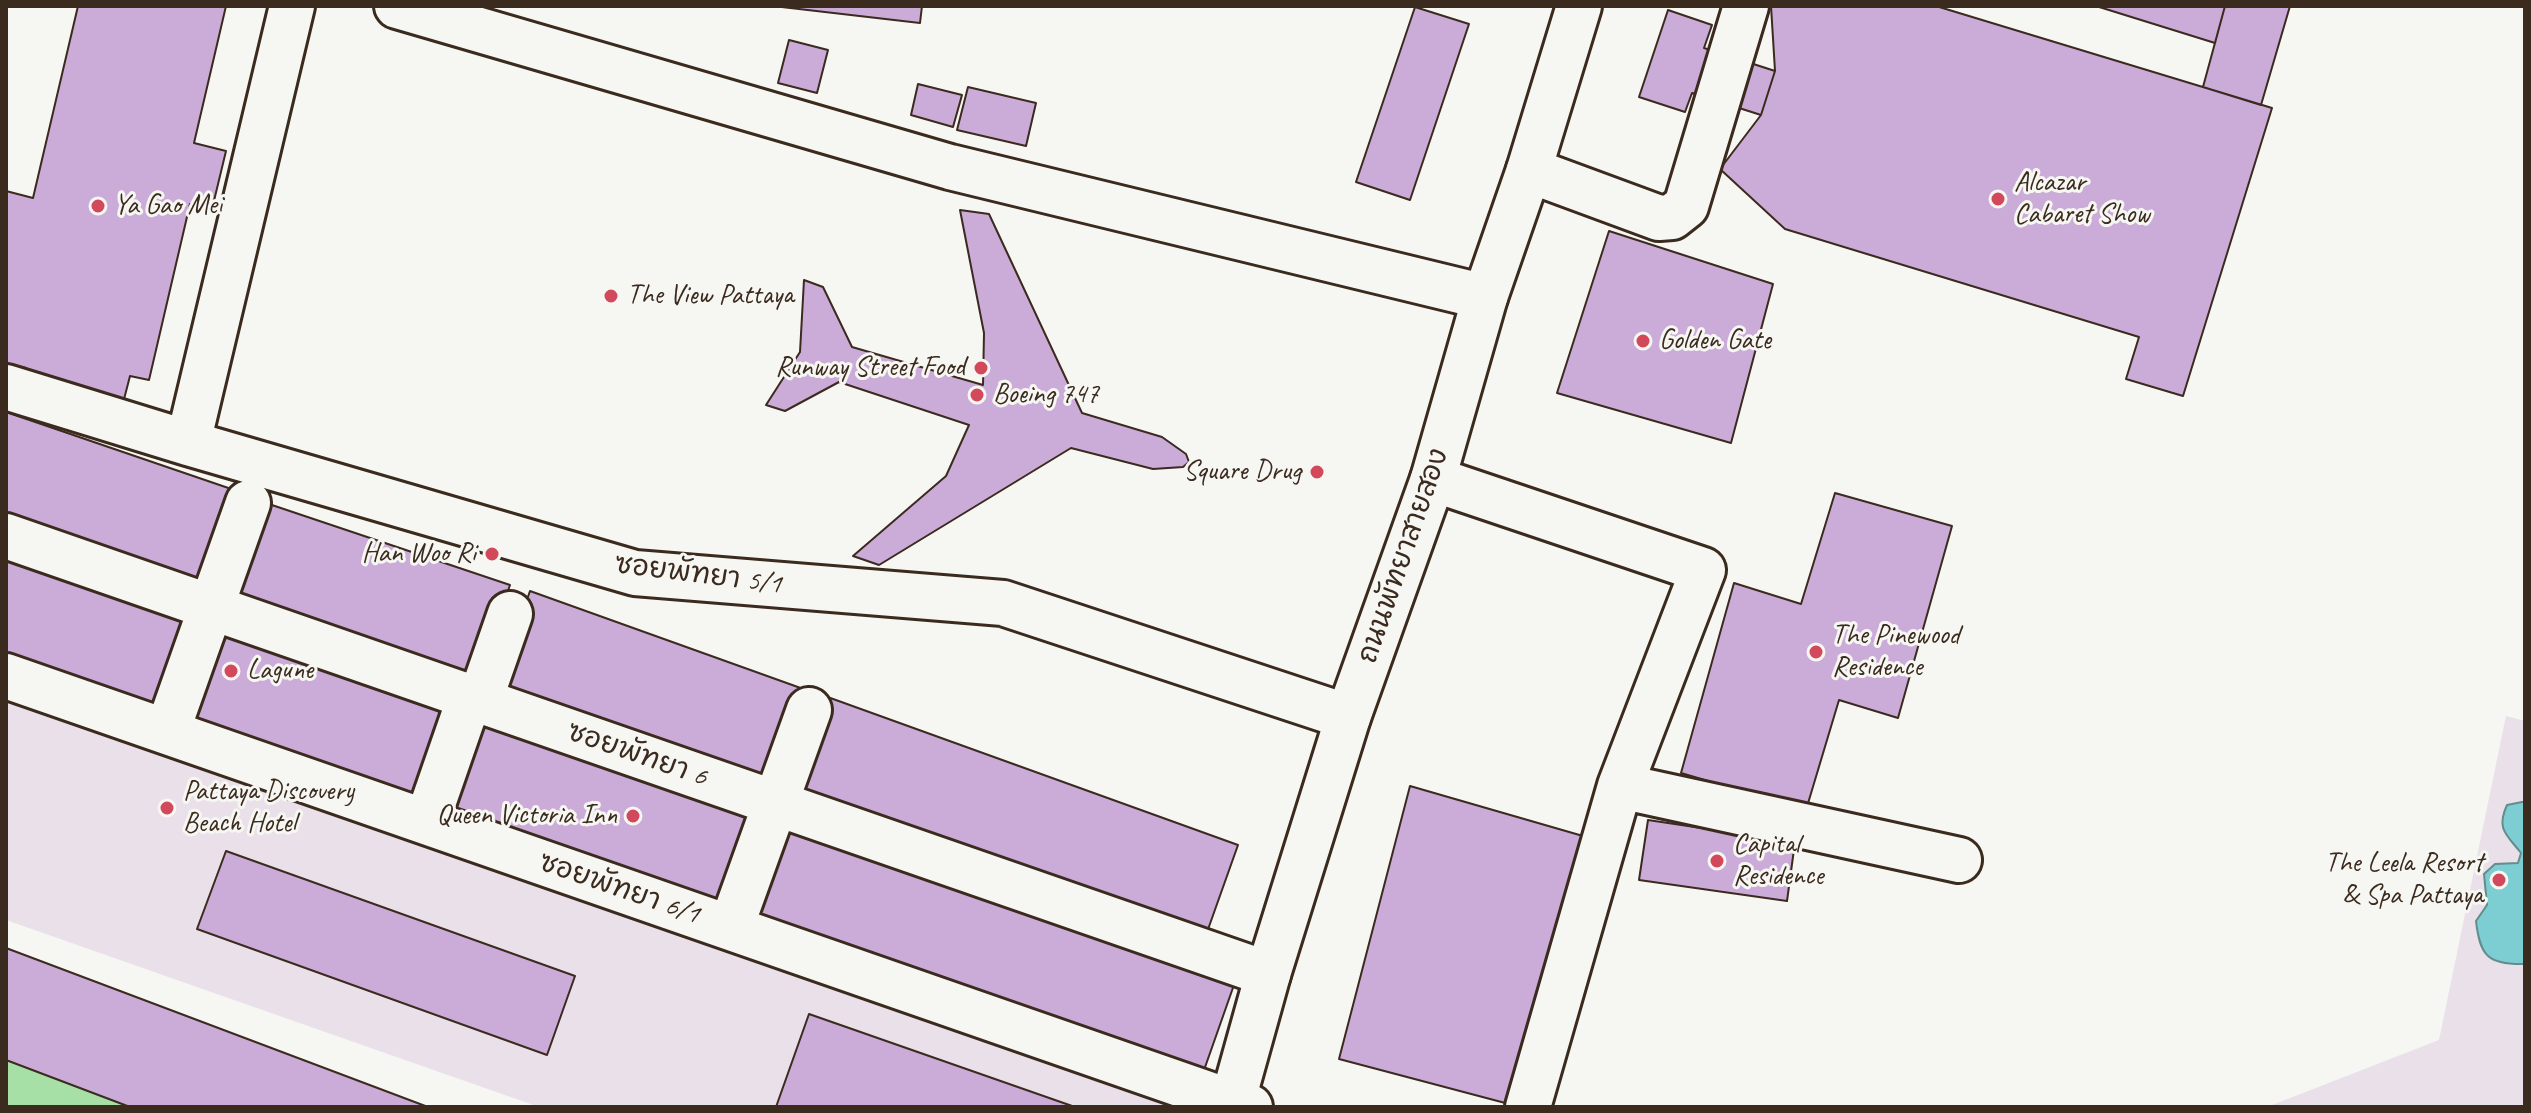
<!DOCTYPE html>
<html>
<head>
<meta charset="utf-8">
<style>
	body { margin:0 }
	#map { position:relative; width:2531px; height:1113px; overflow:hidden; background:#f6f6f2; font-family:Caveat,sans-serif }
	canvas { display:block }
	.frame { position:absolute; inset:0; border:8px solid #3b2a1e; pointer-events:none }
</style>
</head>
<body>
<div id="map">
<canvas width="2531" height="1113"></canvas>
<div class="frame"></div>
</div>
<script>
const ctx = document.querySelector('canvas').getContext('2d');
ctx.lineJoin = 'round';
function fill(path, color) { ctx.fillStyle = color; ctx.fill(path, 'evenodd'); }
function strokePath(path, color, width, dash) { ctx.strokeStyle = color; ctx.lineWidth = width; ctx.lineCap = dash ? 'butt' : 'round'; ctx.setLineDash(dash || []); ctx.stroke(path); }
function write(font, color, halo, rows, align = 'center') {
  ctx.font = font + ' Caveat,"Playpen Sans Thai",sans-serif'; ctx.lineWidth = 6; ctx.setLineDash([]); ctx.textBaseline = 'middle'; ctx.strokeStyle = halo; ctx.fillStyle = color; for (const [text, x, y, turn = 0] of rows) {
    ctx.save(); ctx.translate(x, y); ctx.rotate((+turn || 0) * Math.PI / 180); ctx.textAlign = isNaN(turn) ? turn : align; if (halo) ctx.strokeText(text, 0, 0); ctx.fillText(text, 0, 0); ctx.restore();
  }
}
fill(new Path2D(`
	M6,696l1184,411h-651l-533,-187z
	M2506,716l19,5v386h-258l172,-67z`), '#e9e0ea');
fill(new Path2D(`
	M6,1060l124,47h-124z`), '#a6e0a6');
const water = new Path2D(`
	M2522,802h3v162c-37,1 -45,-8 -49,-43l11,-16 -3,-31 11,-10 23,-1 3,-10c-15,-19 -25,-24 -14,-48z`);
fill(water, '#7dced3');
strokePath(water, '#638c8b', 2);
const building = new Path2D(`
	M78,6h148l-32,137 32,8 -14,58 -22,-5 -41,176 -19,-4 -8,31 -99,-23 3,-16 -20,-5v-172l27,7z
	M773,6h149l-2,17z
	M1771,6h165l336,102 -89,288 -57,-17 13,-42 -354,-108 -65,-60 41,-54 14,-44z
	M2096,6h129l-10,37z
	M2225,6h65l-29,99 -58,-18z
	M1415,7l54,17 -59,176 -54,-18z
	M1668,10l44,15 -8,23 71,23 -14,44 -69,-22 -7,19 -46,-15z
	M789,40l39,10 -11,43 -39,-10z
	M918,84l44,11 -9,32 -42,-12z
	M968,87l68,16 -10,43 -69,-16z
	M960,210l29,4 93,199 80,24 24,17 3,8 -6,5 -30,2 -82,-21 -192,117 -26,-9 93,-80 23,-51 -130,-43 -54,29 -19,-6 34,-53 4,-72 19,7 29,60 131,38 1,-52z
	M1609,231l164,53 -42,159 -174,-50z
	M6,412l237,81 -32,92 -205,-70z
	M1835,493l117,33 -54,192 -59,-18 -33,110 -125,-37 53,-190 67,21z
	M257,500l253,85 -31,90 -253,-84z
	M6,552l192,65 -32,92 -160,-55z
	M530,591l279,100 -33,91 -279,-98z
	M216,625l236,83 -32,89 -236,-83z
	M822,695l416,150 -32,90 -417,-148z
	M477,716l286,100 -33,91 -286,-100z
	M1410,786l173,50 -74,268 -170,-45z
	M1648,820l147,22 -8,59 -148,-21z
	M779,821l456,161 -32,91 -457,-160z
	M226,851l349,125 -28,79 -350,-126z
	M6,948l422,159h-298l-124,-47z
	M809,1014l266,93h-299z`);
fill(building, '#cbacd9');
strokePath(building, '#3b2a1e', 2);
const minor = new Path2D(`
	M397,6l553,161 535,130
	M1529,170l130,48 13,-1 14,-11 60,-200
	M6,387l182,56 447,130 368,30 345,114
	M188,443l104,-437
	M1433,479l270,91 -83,216 -92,321
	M6,536l1262,438
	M6,676l1205,419 39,12
	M480,700l30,-86
	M167,732l81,-229
	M1620,786l339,74
	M427,821l43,-124
	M731,927l78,-217`);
const major = new Path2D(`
	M1231,1107l37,-133 80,-257 85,-238 52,-182 44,-127 50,-164`);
strokePath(minor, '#3b2a1e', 50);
strokePath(major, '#3b2a1e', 50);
strokePath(minor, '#f6f6f2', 44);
strokePath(major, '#f6f6f2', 44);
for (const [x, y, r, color] of [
	[1998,199,8,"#d1495b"],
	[98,206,8,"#d1495b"],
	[611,296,8,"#d1495b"],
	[1643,341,8,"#d1495b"],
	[981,368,8,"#d1495b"],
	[977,395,8,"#d1495b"],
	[1317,472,8,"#d1495b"],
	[492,554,8,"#d1495b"],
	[1816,652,8,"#d1495b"],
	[231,671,8,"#d1495b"],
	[167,808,8,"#d1495b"],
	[633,816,8,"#d1495b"],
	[1717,861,8,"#d1495b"],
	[2499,880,8,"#d1495b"]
]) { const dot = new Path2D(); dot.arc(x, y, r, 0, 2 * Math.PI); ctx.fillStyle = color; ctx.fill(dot); strokePath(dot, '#f6f6f2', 3); }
write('28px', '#3b2a1e', '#f6f6f2', [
	["Alcazar",2014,183],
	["Cabaret Show",2014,215],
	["Ya Gao Mei",114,206],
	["The View Pattaya",627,296],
	["Golden Gate",1659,341],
	["Runway Street Food",965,368,"right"],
	["Boeing 747",993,395],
	["Square Drug",1301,472,"right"],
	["Han Woo Ri",476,554,"right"],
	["The Pinewood",1832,636],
	["Residence",1832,668],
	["Lagune",247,671],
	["Pattaya Discovery",183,792],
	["Beach Hotel",183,824],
	["Queen Victoria Inn",617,816,"right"],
	["Capital",1733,845],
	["Residence",1733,877],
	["The Leela Resort",2483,864,"right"],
	["& Spa Pattaya",2483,896,"right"]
], 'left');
write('28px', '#3b2a1e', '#f6f6f2', [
	["ถนนพัทยาสายสอง",1404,556,-71],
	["ซอยพัทยา 5/1",698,575,7],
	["ซอยพัทยา 6",637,755,19],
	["ซอยพัทยา 6/1",619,889,19]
]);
</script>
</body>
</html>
